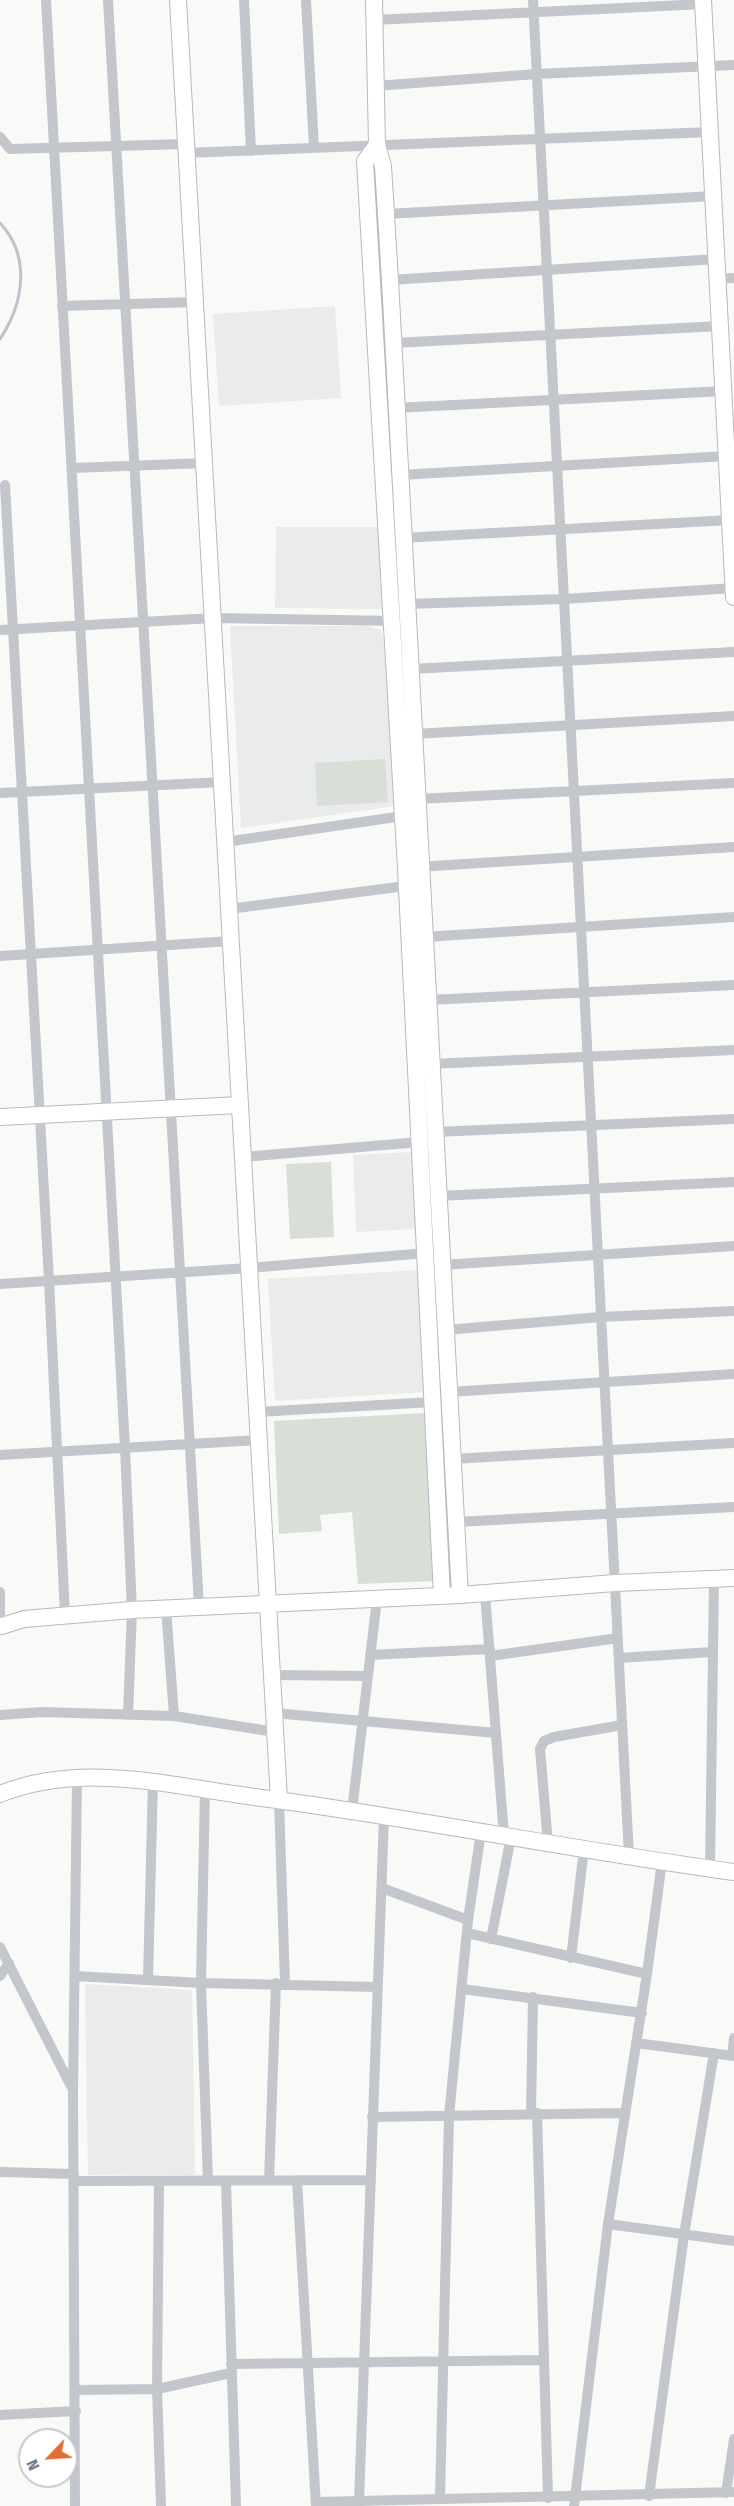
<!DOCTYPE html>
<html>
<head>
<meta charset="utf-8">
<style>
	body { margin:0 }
	#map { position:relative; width:734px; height:2506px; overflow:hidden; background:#f9faf7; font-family:"Fira Sans Condensed",sans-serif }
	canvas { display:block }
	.north { position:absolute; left:18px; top:2428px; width:60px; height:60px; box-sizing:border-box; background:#fff; border:2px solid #c3c9cf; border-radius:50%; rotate:245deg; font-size:16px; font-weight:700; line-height:24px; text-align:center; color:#697788 }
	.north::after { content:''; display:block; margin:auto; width:21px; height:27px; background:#e06d31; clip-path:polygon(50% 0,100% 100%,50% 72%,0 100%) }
</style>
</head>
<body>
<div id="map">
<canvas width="734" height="2506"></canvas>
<div class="north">N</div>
</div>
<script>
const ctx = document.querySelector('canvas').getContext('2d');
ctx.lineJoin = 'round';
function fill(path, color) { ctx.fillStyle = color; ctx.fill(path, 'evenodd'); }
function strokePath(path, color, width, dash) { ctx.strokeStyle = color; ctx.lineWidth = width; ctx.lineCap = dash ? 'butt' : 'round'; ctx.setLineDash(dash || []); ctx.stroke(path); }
fill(new Path2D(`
	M335,306l6,92 -122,8 -6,-92z
	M276,527h102l4,82 -107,-1z
	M230,626h138l13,4 3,11 10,165 -153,22z
	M412,1152l4,77 -60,3 -3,-77z
	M418,1270l8,122 -151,9 -7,-122z
	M85,1984l107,6 3,185h-107z`), '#eaebeb');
fill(new Path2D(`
	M385,759l3,43 -71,4 -2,-43z
	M331,1162l3,75 -44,2 -4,-75z
	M426,1413l9,168 -77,3 -6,-72 -32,3 2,16 -43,3 -5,-113z`), '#d9ded7');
strokePath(new Path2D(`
	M0,223c31,33 24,80 0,116`), '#bbc4ca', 3);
const secondary = new Path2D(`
	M178,0l101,1800
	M374,0l3,145 6,21 7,114 70,1315
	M703,0l31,597
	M377,145l-12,16 41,707 36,727
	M0,1117l240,-12
	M2,1626l22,-7 108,-9 328,-15 155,-12 119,-5
	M0,1794c83,-33 170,-8 255,3 160,21 319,53 479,75`);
strokePath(secondary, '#b5babf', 18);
strokePath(new Path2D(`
	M46,0l79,1448 7,162 -4,105
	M108,0l91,1606
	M244,0l7,151
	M306,0l8,148
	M533,0l96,1856
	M374,20l330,-16
	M375,86l162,-12 197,-9
	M0,137l10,12 176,-5
	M186,153l525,-21
	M386,214l328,-18
	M718,279l16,-1
	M390,280l327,-21
	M62,306l133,-4
	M393,343l328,-17
	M396,408l328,-17
	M73,468l131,-5
	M400,475l327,-19
	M5,485l44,796 16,334
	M402,538l328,-18
	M407,604l157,-5 170,-11
	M0,630l213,-12 183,3
	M411,669l323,-17
	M414,734l320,-18
	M0,793l222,-11
	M417,799l317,-16
	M225,842l178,-26
	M417,867l317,-20
	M229,909l184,-24
	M425,937l309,-20
	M0,956l231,-15
	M428,1000l306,-15
	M431,1064l303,-14
	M435,1132l299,-13
	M243,1157l177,-15
	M438,1196l296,-14
	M442,1265l292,-19
	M0,1284l249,-16 177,-15
	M445,1330l156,-13 133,-6
	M449,1392l285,-18
	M257,1412l176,-10
	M0,1455l259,-15
	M452,1459l282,-16
	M456,1522l278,-15
	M0,1592v35
	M485,1594l19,242
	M166,1608l8,108
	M370,1655l120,-6
	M490,1656l128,-18
	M619,1658l93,-6
	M272,1675l96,1
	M274,1713l222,20
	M0,1715l42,-3 132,4 101,16
	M205,1790l-4,193 7,198
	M279,1800l6,184
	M352,1811l25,-212
	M548,1844l-8,-95 4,-8 10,-4 68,-12
	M710,1869l4,-290
	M382,1888l86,32
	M467,1933l180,41
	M491,1939l20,-102
	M0,1947l72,141
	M571,1958l13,-109
	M0,1976l9,-13
	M75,1976l126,7 177,4
	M148,1979l5,-199
	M462,1989l180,24
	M636,2043l98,13
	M732,2056l2,-18
	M537,2113l11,385
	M531,2114l2,-117
	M372,2117l252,-4
	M0,2172l74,2
	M269,2180l7,-197
	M297,2180l19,326
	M74,2181l297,-1
	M159,2181l-2,208 4,117
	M226,2181l10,325
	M608,2224l126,17
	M231,2364l311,-4
	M76,2390l81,-1 74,-16
	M0,2415l76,-4
	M726,2493l8,-54
	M649,2496l35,-261 30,-182
	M440,2499l9,-383 19,-196 13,-88
	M359,2501l25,-685
	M316,2502l418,-10
	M75,2506l-2,-415 4,-314
	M574,2506l34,-282 39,-250 15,-113`), '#c3c6cb', 10);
strokePath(secondary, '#fff', 16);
</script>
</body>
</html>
